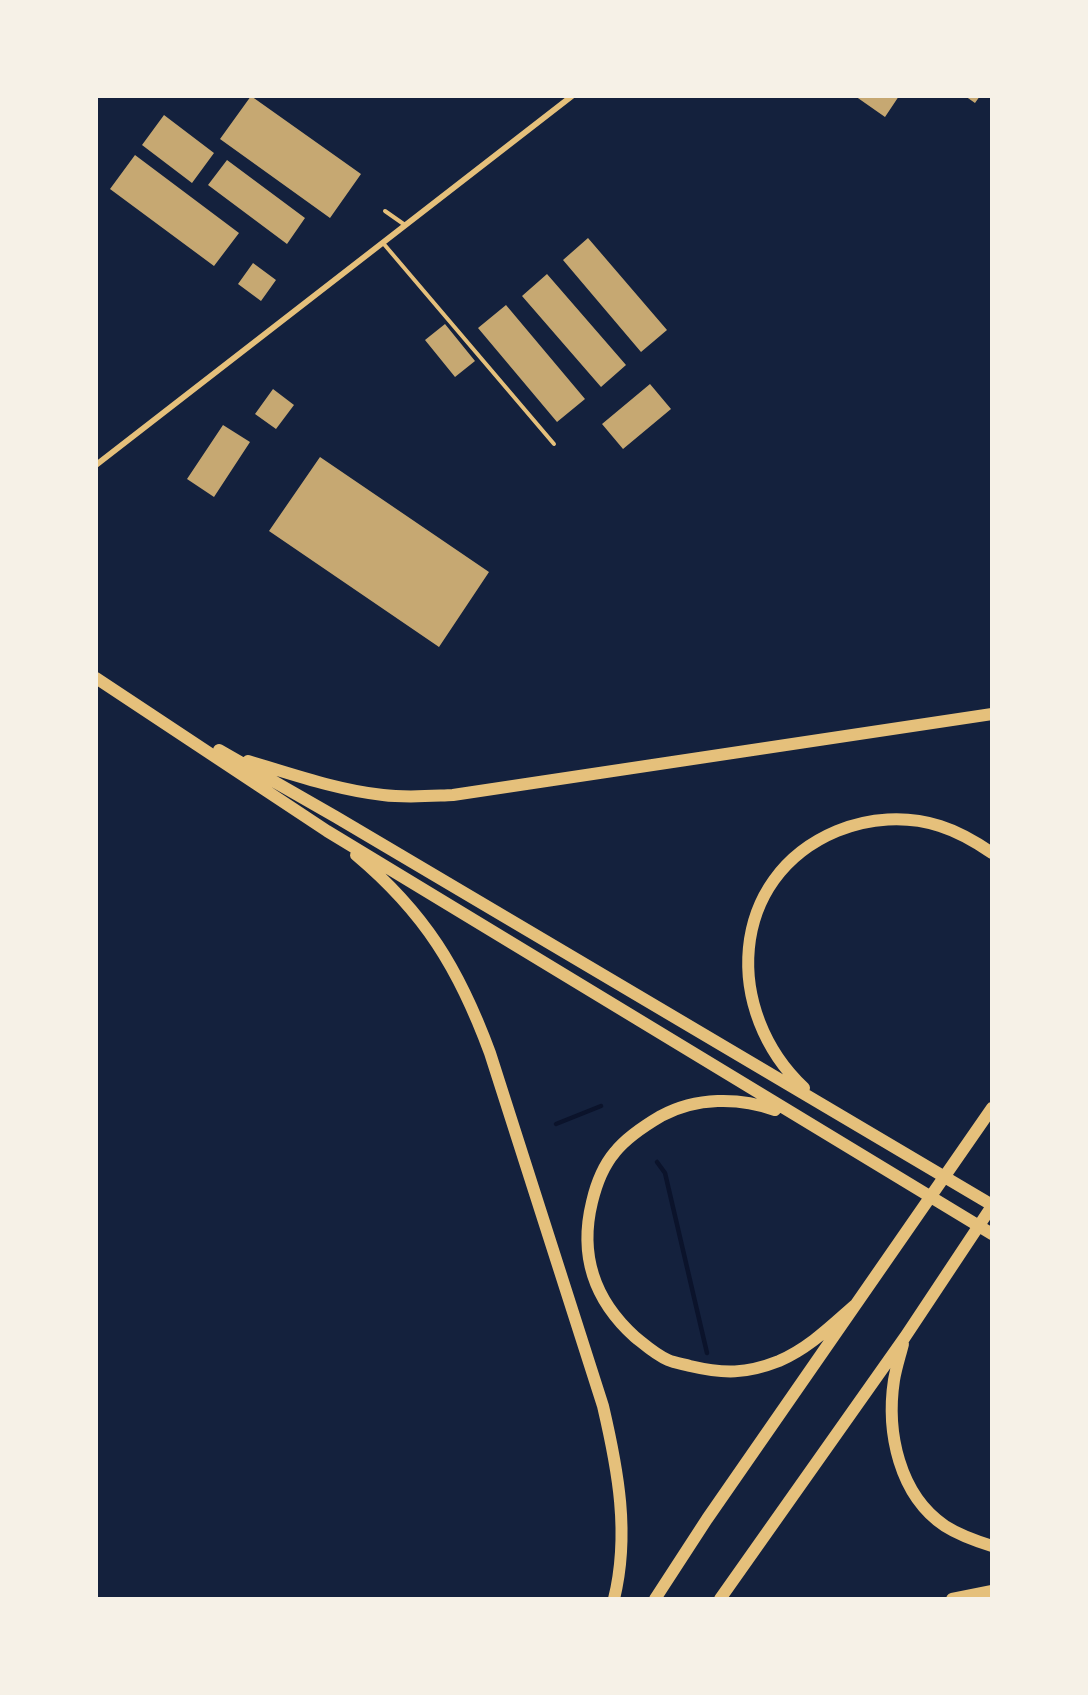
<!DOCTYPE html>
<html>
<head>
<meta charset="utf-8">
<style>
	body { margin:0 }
	#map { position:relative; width:1088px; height:1695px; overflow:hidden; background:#14213d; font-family:"Open Sans",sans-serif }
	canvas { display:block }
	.frame { position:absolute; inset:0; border:98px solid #f6f1e7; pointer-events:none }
</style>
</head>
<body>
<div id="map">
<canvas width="1088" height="1695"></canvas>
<div class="frame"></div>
</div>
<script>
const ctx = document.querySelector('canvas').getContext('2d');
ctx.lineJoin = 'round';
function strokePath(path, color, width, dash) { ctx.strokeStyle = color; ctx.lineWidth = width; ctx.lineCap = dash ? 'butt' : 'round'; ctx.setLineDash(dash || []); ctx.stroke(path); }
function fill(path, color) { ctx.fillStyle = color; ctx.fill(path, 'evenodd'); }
strokePath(new Path2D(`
	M556,1124l45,-18
	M657,1162l8,11 42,180`), '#0b132b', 4.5);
fill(new Path2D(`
	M251,96l110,78 -31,44 -110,-79z
	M855,96h44l-14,21z
	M965,96h15l-5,7z
	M164,115l50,38 -22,30 -50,-38z
	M135,155l104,78 -25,33 -104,-77z
	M227,160l78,58 -18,26 -79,-59z
	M588,238l79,92 -26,22 -78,-92z
	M253,263l23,17 -15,21 -23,-17z
	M547,274l79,91 -25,22 -79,-91z
	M506,305l79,94 -28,23 -79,-94z
	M445,324l30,37 -20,16 -30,-37z
	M650,384l21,25 -48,40 -21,-25z
	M273,389l21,16 -18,24 -21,-15z
	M223,425l27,17 -36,55 -27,-18z
	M320,457l169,115 -50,75 -170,-116z`), '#c6a872');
strokePath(new Path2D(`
	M385,211l20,14
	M383,243l171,201`), '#e5c07b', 4);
strokePath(new Path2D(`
	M96,465l476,-369`), '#e5c07b', 6);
strokePath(new Path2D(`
	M96,678l231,153 665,403
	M219,750l117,67 656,388
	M248,761c44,13 89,29 135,34 23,3 46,1 70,0l539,-81
	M356,855c69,58 103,114 134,198l113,353c15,64 27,128 11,193
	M804,1088c-81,-76 -77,-211 33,-257 32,-13 69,-16 103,-5 19,6 36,16 52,27
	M775,1110c-36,-13 -79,-13 -114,6 -17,10 -34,21 -46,36 -11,13 -19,33 -23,50 -13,53 2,98 43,135 10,8 21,18 33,23 7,3 15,4 22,6 34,8 56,8 89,-5 30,-13 52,-35 76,-56
	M903,1344c-3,12 -7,24 -9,36 -8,52 5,115 51,146 14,9 31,15 47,20
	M655,1599l52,-80 285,-411
	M720,1599l185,-262 87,-131
	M952,1599l40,-8`), '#e5c07b', 12);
</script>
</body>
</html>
